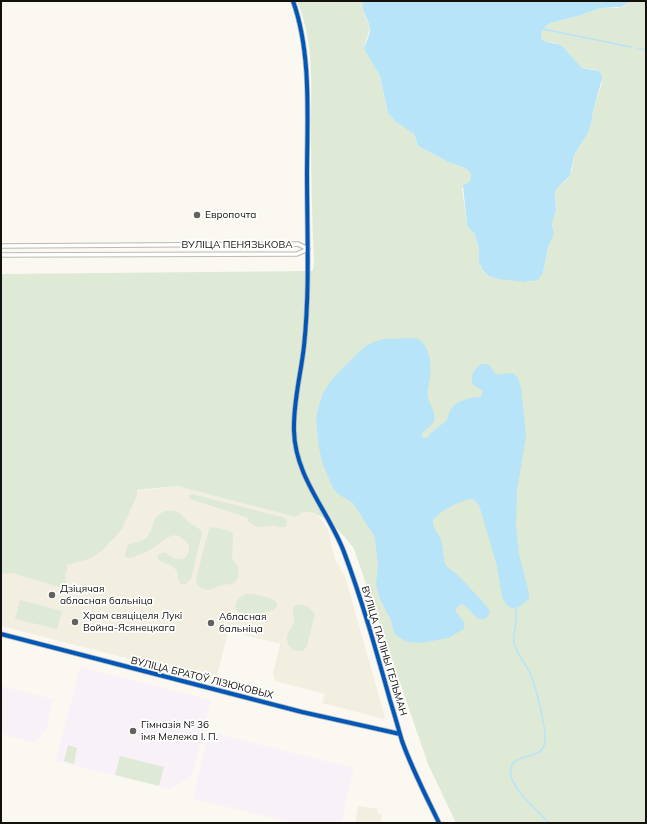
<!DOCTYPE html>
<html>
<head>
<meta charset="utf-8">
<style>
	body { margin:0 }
	#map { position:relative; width:647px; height:824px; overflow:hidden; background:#faf8f1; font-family:Mulish,sans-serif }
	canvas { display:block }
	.frame { position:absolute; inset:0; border:2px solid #12110d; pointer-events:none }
</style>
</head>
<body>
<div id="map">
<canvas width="647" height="824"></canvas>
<div class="frame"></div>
</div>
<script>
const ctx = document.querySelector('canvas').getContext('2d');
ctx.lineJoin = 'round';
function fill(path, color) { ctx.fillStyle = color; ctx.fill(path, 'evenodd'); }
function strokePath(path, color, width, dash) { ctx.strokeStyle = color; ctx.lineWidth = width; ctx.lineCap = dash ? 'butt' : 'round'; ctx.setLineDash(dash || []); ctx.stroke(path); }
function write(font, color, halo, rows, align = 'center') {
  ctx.font = font + ' Mulish,sans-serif'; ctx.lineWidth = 3.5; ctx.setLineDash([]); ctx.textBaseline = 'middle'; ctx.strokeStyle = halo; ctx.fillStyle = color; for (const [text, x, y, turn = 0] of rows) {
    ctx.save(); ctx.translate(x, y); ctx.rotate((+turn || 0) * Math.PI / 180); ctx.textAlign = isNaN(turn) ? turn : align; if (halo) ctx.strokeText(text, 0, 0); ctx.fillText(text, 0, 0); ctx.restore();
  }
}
fill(new Path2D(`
	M177,486l118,31 8,-5h6l8,1 11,17 7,30 10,16 40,141 -1,2 -62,-16 3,-9 -50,-13 -2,-7 7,-30 -52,-13 -12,50 -215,-55v-65l136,-70z
	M358,806l20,3v4l4,1 -1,7 7,2h-33z`), '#f2efe0');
fill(new Path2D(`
	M80,667l131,33 -19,76 -22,13 -114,-28z
	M1,686l52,13 -6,29 -13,15 -33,-9z
	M209,732l145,36 -13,55h-47l-101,-24z`), '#f8f2f8');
fill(new Path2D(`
	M297,1h66l1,12 6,15 -5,16v7l15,25 7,33 4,8 21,15 2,3 4,11 30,16 17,6 6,6 -1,7 -8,7 5,37 2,4 6,5 4,16 1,16 4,6 4,4 7,2 34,4 14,-9 5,-26 6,-13 -2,-11 4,-12 -1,-19 3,-5 11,-9 3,-8 2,-15 14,-22 3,-9 2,-12 9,-29 -5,-13 -15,-2 -20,-22 -7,-3 -9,-1 -5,-4 1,-7 4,-5 5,-3 30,-8 20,-7h17l6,-2 8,-5h14v822h-190l-28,-59 -74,-215c-7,-12 -32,-37 -45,-37 -6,-1 -9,2 -14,5l-118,-31 -40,4v5l-15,34 -20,22 -13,8 -22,6v6l-2,4 1,9 -1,2 -6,1 -47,-14 -11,1v-300l310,-3 2,-1 1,-6c-2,-44 -3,-88 -3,-131 0,-45 4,-90 -14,-132z
	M192,494l90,23 4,2 1,2 -1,5c-5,3 -8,0 -13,0 -12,1 -15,3 -26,-5l1,-2 -2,-2 -56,-18 -1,-3z
	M165,511c17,-1 14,4 25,12 5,4 9,4 12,10l-11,46 -6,6c-10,-2 -5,-8 -9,-15 -4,-7 -14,-6 -19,-12l3,-5c2,0 3,-1 6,0 3,1 5,4 8,5 10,5 16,-3 15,-13 -14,-18 -21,-7 -34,2 -5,3 -11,6 -17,8 -4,2 -7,4 -12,2l-1,-3 3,-9c6,-3 14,-3 19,-8 9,-9 1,-18 18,-26z
	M212,527c8,2 16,2 21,7l-1,24 6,10 1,9 -5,6c-4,2 -9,1 -13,2 -10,4 -12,8 -23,1l-2,-7 13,-50z
	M246,594c9,0 25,2 31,9 0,9 -6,7 -12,10 -3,2 -5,5 -9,6 -10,0 -18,-3 -21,-13l4,-8z
	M20,600l42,11 -5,18 -42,-10z
	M295,605c7,-2 16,2 20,9l-8,32c-6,11 -20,3 -20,-7 -1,-7 6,-11 7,-18 0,-6 -3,-10 1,-16z
	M68,745l9,3 -3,16 -10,-3z
	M120,756l44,11 -5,19 -44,-11z`), '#deead6');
fill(new Path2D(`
	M363,1h269l-11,6 -20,1 -20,7 -30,8 -5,3 -4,5 -1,7 5,4 11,2 5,2 20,22 17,3 3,5v3l-9,33 -2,12 -3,9 -14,22 -4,21 -12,11 -3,5 1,19 -4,12 2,11 -6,13 -5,26 -5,7 -14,2 -26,-3 -10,-3 -6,-7 -3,-6v-13l-4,-16 -6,-5 -2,-4 -4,-39 7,-5 1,-7 -6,-6 -17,-6 -30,-16 -4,-12 -19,-13 -7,-8 -8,-37 -15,-25c-1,-8 5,-14 5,-22 -1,-10 -9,-17 -7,-28z
	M415,338c15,4 17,27 15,40 -1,6 -3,13 -2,19 1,7 9,17 6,24 -2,4 -9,10 -13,13l2,4 5,-1 4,-5 14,-11 5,-12 4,-5 14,-6 10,-1 3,-2v-5l-9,-5c-4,-8 1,-16 8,-21h7l8,10c7,2 12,-3 18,0l4,4 3,10 5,48 -9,54 -1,36 3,28 10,39v6l-10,8 -8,1 -5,-4 -4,-7 -5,-31 -18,-61 -6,-6c-8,-1 -37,13 -40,22 -1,6 5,12 7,17 4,9 2,19 6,28l13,10 30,33 1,4c-11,18 -20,-8 -29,-9l-4,3 -2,4 9,11v7l-16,9 -27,5 -14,-1 -7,-4 -6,-5 -3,-13 -11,-21 -4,-15 2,-19 -3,-28 -22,-34 -15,-9 -5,-6 -10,-23 -4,-17 -3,-27 2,-12 5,-16 10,-15 30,-30 10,-6 11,-3z`), '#b8e4f9');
strokePath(new Path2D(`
	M543,29l88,18
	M638,48l8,2
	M516,607c0,5 1,10 0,15 -1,8 -3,14 -2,21 3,11 11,20 16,30 6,13 16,54 15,68 -1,23 -39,8 -34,35 4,16 27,35 38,47`), '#b8e4f9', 1.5);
const street = new Path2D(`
	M293,1c19,53 14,118 14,174 0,57 3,114 -3,171 -3,28 -11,56 -10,85 1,46 35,81 50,121 18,48 32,98 46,148 4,13 8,27 12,41 10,28 24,55 37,82
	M1,246l297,-2 10,5
	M1,255l296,-1 11,-5
	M1,634l301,78 98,22`);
strokePath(street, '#bab9b3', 5.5);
strokePath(street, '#fefefd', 3.5);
strokePath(new Path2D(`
	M293,1c19,53 14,118 14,174 0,57 3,114 -3,171 -3,28 -11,56 -10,85 1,46 35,81 50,121 18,48 32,98 46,148 4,13 8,27 12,41 10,28 24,55 37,82
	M1,634l301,78 98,22`), '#0057b8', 4);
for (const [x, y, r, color] of [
	[197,215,4,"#63625d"],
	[52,595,4,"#63625d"],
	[75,622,4,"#63625d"],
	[211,623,4,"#63625d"],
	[133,731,4,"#63625d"]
]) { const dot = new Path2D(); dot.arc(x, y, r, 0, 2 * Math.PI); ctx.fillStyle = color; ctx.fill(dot); strokePath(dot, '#fff', 1.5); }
write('10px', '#12110d', '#fff', [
	["Европочта",205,215],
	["Дзіцячая",60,589],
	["абласная бальніца",60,601],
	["Храм свяціцеля Лукі",83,616],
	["Война-Ясянецкага",83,628],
	["Абласная",219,617],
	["бальніца",219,629],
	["Гімназія № 36",141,725],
	["імя Мележа І. П.",141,737]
], 'left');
write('10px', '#12110d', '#fff', [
	["ВУЛІЦА ПЕНЯЗЬКОВА",237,245],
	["ВУЛІЦА ПАЛІНЫ ГЕЛЬМАН",384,651,73],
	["ВУЛІЦА БРАТОЎ ЛІЗЮКОВЫХ",202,678,14]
]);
</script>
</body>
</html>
